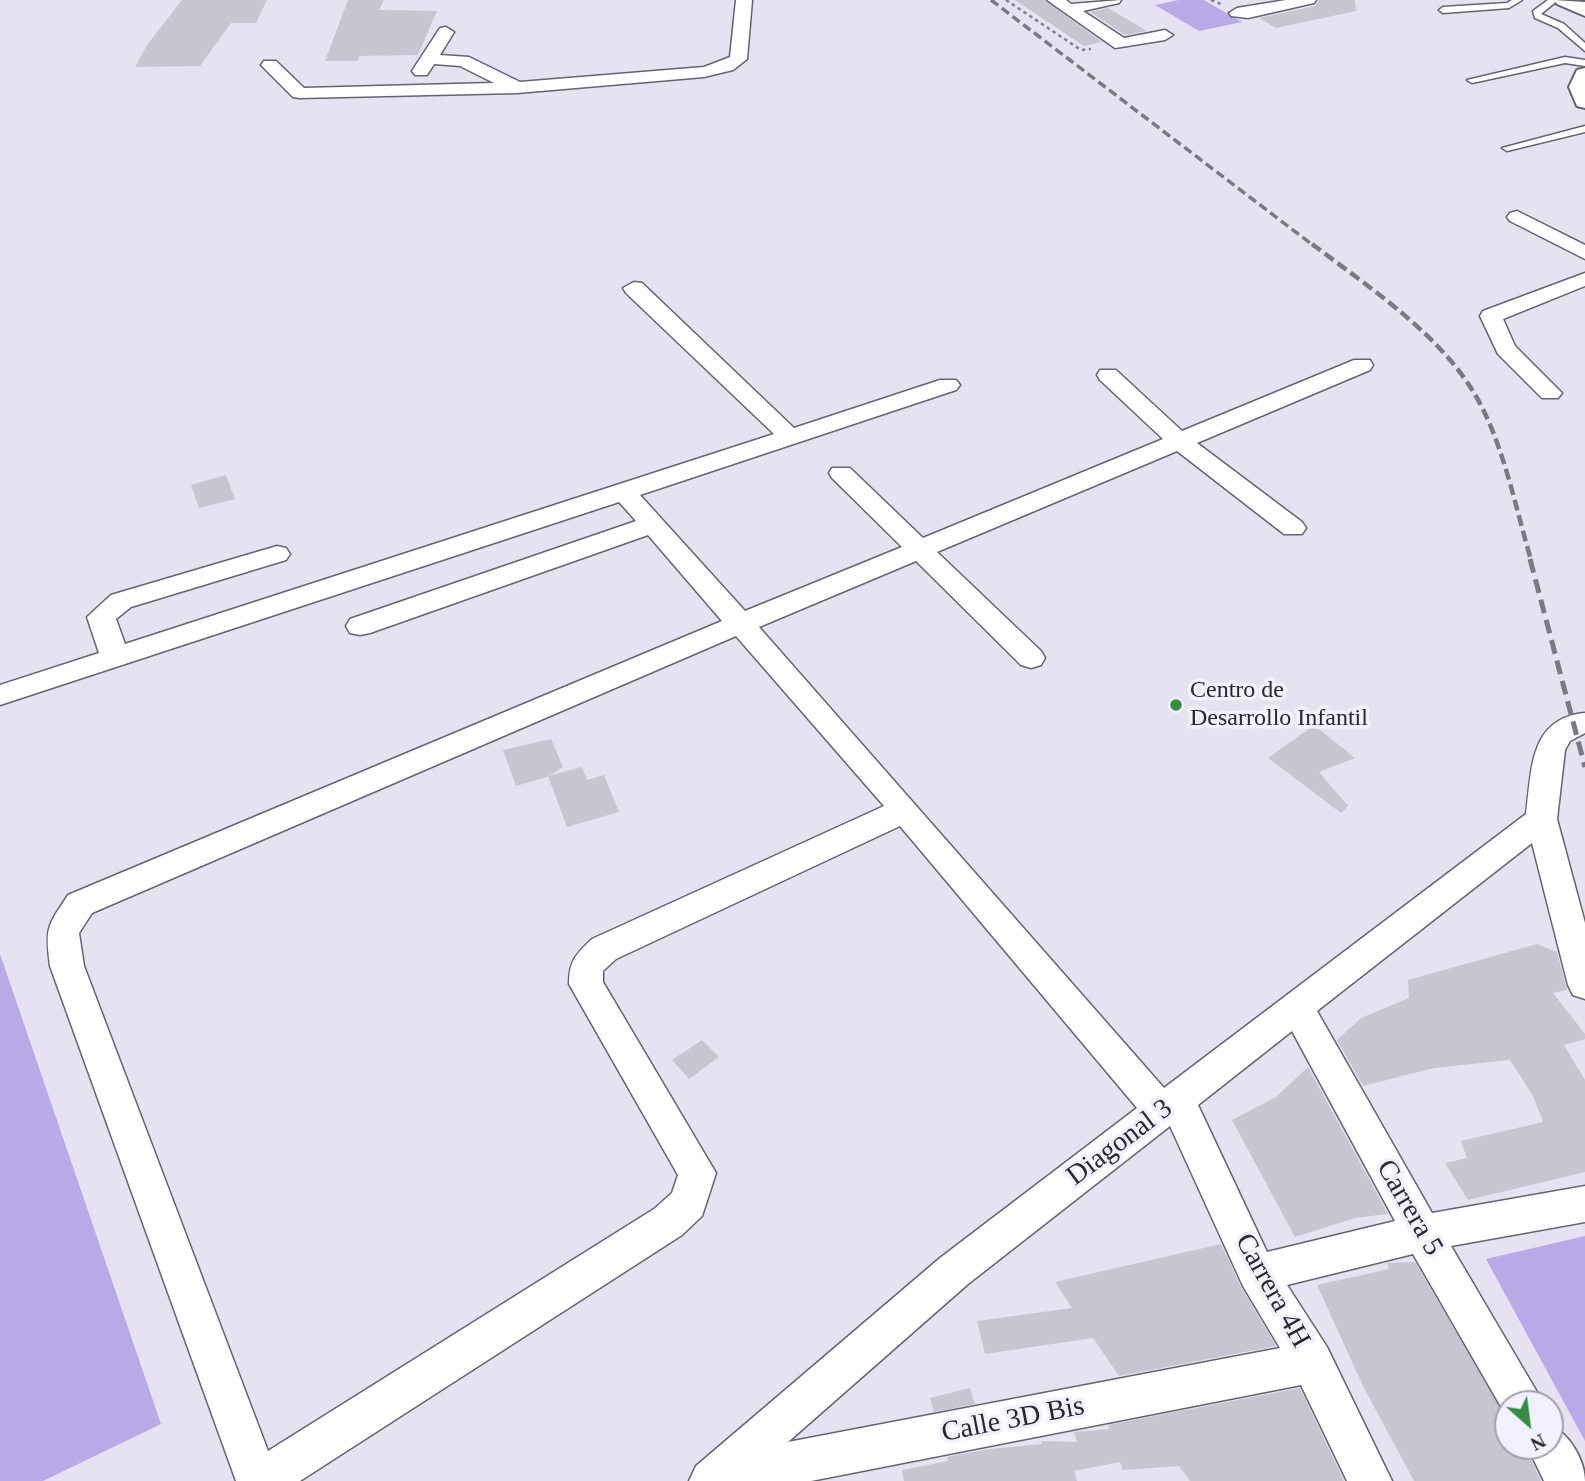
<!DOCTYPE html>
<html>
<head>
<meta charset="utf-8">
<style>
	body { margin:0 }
	#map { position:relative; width:1585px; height:1481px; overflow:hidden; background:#e6e2f1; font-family:Georgia,serif }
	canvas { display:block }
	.north { position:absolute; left:1494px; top:1390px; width:70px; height:70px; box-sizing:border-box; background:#f3f0ff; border:2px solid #a2a0ab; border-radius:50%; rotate:152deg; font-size:19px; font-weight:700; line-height:28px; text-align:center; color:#29282d }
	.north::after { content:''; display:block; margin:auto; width:24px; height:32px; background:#338e40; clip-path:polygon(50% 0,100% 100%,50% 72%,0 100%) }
</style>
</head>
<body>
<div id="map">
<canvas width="1585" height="1481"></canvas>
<div class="north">N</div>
</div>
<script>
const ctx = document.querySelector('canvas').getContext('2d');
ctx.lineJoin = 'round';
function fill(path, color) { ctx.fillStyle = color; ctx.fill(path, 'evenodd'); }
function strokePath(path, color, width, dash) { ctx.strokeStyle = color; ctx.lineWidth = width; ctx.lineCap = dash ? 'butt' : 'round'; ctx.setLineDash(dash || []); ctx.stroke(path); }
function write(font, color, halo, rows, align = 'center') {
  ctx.font = font + ' Georgia,serif'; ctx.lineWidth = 7; ctx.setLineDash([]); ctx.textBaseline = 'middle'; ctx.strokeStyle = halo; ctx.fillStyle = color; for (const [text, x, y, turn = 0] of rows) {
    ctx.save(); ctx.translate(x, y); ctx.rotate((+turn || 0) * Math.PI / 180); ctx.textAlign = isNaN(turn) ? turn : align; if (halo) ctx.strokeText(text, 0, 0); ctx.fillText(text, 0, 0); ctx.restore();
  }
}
fill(new Path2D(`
	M1179,0h25l38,22 -43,9 -44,-26z
	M0,954l161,470 -118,57h-43z
	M1585,1236v205l-99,-182z`), '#b8a9e7');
fill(new Path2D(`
	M182,0h85l-11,23h-25l-31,43 -65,1 12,-22z
	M348,0h36l-5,10 58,1 -19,44 -59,1 -1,5h-33z
	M1015,0h29l58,42 -18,4z
	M1319,0h36l1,11 -80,17 -17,-10 56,-12z
	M1108,8l39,23 -22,4 -35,-23z
	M226,475l9,24 -36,9 -8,-23z
	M1314,725l41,33 -36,14 29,34 -7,7 -73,-55z
	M551,739l12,28 -16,10 -31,9 -13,-36z
	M582,767l5,13 17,-5 15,37 -52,15 -19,-51z
	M1537,944l20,8 10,38 -14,3 32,41v5l-21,6 21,35v92l-117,28 -23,-37 22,-5 -6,-17 82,-19 -10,-26 -23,-36 -76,8 -71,18 -26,-46 24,-22 48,-20 -1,-18z
	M702,1040l17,17 -30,22 -17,-19z
	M1308,1067l80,147 -33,4 -60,19 -63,-117 44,-23z
	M1221,1244l20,43 35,59 -157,30 -26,-38 -108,16 -8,-33 95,-13 -17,-26z
	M1415,1262l93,159v25h17l16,35h-127l-51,-95 -46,-101 72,-16 -2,-6z
	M970,1388l5,16 -41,8 -4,-14z
	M1300,1388l44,93h-154l-11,-15 -56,4 -3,-8 -46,9 3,10h-173l-2,-11 46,-9 -1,-4 42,-8 53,-5 -1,-3 36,1 -3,-10 35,-3 -1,-4z`), '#c8c5d3');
const lane = new Path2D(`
	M1512,0h10l-13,8 -66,5 -4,-3 4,-3 64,-4z
	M1548,0h10l-17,14 23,10 21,19v8l-27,-23 -23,-10 -2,-7z
	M1565,57l20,3v6l-20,-3 -93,20 -5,-3z
	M1585,126v6l-78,19 -5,-3z`);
const street = new Path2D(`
	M736,0h16l-5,59 -14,11 -29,7 -187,16 -218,5 -6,-1 -32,-32 3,-4h12l28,27 190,-5 -34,-17 -26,-2 -7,11h-12l-3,-4 28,-43 6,-1 8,5 -14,23 29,2 51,25 184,-15 26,-10z
	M1047,0h19l5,4 50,-4 -2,3 -36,8 41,27 41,-8 8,5 -8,5 -50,8z
	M1286,0h30l-2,3 -66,15 -17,-2 -2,-3 8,-5z
	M1517,211l68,34v14l-75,-38 -3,-4 3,-4z
	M1585,273v13l-82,33 12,27 47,47 -4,5h-16l-44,-44 -18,-38 3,-5z
	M634,282l8,1 152,145 146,-48h16l4,5 -4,5 -316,105 105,116 157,-64 -70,-69 -3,-5 3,-5h18l73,70 240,-99 -63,-59 -3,-5 3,-5h16l66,61 172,-71h16l3,5 -3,5 -173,73 105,79 4,6 -4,6h-18l-107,-83 -240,101 104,99 4,7 -4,7 -10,3 -10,-3 -105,-104 -157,66 405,461 362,-274c6,-44 3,-96 59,-101v20l-15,8 -5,9 -8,69 28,104v76l-12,-4 -5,-10 -36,-142 -215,168 115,202 153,-27v36l-134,24 93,158h-36v15l-95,-165 -126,31 40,62 65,134h-45l-46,-96 -490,96h-122l7,-15 244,-208 197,-150 -237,-282 -284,133 -13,12v11l113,191 -14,43 -20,19 -382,246h-64l-186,-515c-5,-39 -3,-39 18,-71l654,-274 -74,-86 -278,98 -10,2 -10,-2 -4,-7 4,-7 286,-98 -17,-19 -619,203v-20l99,-32 -12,-36 24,-22 166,-49 9,2 4,6 -4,6 -155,47 -15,12 9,25 649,-210 -148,-141 -3,-5zM736,636l148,170 -292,133c-16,15 -23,22 -23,45l109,191 -6,18 -18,16 -386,242 -184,-485 -5,-33 13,-20zM1292,1031l103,190 -128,31 -69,-147zM1170,1126l73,160 37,62 -492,94 180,-158z
	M1550,1425c19,8 35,35 35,56h-41l-17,-35h23z`);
const secondary = new Path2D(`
	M1554,0l31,2v14l-28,-12z
	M1585,68v40l-8,-2 -8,-19 8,-17z`);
strokePath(lane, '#666370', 3);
strokePath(street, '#666370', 3);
strokePath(secondary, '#666370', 4);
strokePath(new Path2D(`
	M1006,0l75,50 10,-1
	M1211,0l10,4`), '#83818b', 2.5, [3.5, 3.5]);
fill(lane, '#fff');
fill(street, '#fff');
fill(secondary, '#fff');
strokePath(new Path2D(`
	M991,0l323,246`), '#7c7983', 3.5, [9, 4.5]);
strokePath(new Path2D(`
	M1312,244c54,41 122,86 159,144 31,48 44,118 60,172`), '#7c7983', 4.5, [11, 5]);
strokePath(new Path2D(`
	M1530,559l55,208`), '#7c7983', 5, [14, 7]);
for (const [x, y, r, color] of [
	[1176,705,7,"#338e40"]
]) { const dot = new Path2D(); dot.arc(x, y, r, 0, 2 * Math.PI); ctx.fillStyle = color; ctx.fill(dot); strokePath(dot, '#f3f0ff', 2.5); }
write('24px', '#29282d', '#f3f0ff', [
	["Centro de",1190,691],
	["Desarrollo Infantil",1190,719]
], 'left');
write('28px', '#29282d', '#f3f0ff', [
	["Diagonal 3",1120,1143,-37],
	["Carrera 5",1409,1208,60],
	["Carrera 4H",1272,1291,61],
	["Calle 3D Bis",1013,1420,-11]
]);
</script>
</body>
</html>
